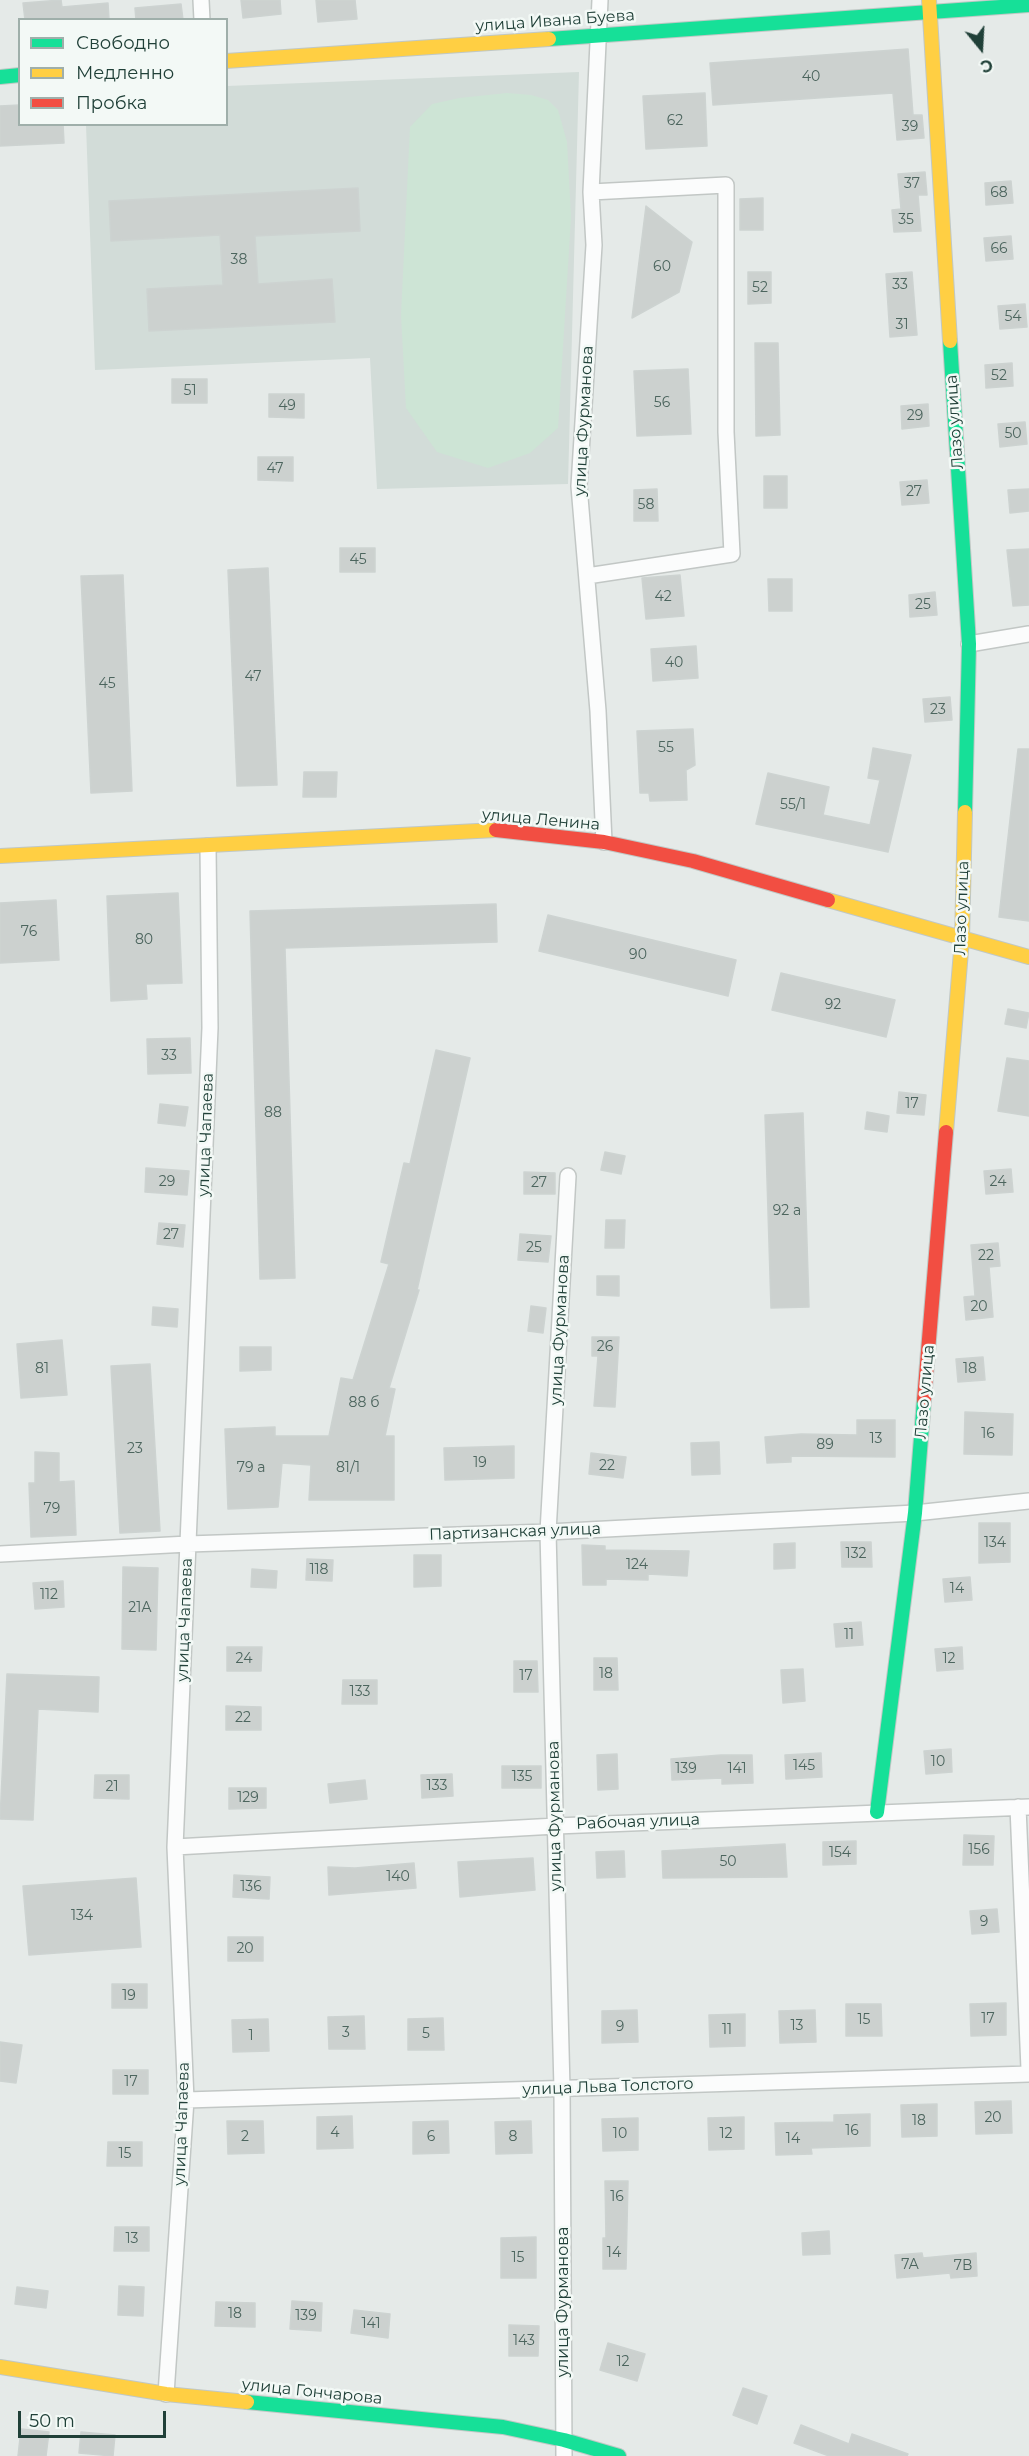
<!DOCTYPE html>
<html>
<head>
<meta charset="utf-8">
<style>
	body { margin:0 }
	#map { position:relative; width:1029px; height:2456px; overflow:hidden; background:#e5eae8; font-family:Montserrat,sans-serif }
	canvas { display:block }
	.legend { position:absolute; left:18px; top:18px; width:210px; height:108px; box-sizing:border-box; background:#f3f9f6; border:2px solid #9fafaa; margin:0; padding:8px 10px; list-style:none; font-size:18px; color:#204038 }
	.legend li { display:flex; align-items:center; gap:12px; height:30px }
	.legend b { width:30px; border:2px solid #9fafaa }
	.north { position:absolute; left:951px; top:18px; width:60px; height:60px; -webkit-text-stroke:4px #f3f9f6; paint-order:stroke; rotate:162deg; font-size:16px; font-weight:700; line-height:24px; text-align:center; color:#204038 }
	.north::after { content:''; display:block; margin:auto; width:21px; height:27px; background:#204038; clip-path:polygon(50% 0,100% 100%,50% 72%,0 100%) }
	.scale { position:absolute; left:18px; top:2411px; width:148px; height:27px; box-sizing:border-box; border:3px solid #204038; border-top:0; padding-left:8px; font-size:18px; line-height:21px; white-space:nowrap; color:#204038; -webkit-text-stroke:4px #f3f9f6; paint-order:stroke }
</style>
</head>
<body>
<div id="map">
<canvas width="1029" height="2456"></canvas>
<ul class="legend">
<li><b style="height:8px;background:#16e098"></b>Свободно</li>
<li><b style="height:8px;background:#ffcf43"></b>Медленно</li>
<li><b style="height:8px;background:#f24e42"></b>Пробка</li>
</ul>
<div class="north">С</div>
<div class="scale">50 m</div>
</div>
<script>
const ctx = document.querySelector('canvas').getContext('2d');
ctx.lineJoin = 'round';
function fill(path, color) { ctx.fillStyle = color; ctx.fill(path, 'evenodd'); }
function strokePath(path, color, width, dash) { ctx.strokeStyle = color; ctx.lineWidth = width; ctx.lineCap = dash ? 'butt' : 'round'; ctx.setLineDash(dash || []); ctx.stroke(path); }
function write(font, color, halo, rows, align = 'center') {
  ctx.font = font + ' Montserrat,sans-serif'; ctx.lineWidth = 5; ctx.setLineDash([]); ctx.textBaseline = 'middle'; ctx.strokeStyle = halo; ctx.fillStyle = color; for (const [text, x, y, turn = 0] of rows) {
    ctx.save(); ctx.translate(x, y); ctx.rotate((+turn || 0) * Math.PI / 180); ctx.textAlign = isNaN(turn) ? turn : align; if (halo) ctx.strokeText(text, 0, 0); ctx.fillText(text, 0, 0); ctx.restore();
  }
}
fill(new Path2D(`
	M579,72l-11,412 -191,5 -7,-131 -275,12 -9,-245 140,-1 1,-38z`), '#d2dcd8');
fill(new Path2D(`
	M507,93l24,2 17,5 10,10 9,32 4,75 -13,211 -28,25 -42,15 -51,-16 -31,-44 -5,-93 9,-188 22,-23 27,-6z`), '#cde4d5');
const building = new Path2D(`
	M61,0l1,7 46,-4 1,17h-84l-2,-17z
	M241,0h39l1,14 -38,4z
	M316,0h39l2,19 -39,3z
	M181,4l2,16h-47l-1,-12z
	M908,49l5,66h9l2,23 -27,2 -4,-47 -180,12 -3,-42z
	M705,93l2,53 -61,3 -3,-53z
	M20,105v19h43l1,19 -64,3v-40z
	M925,172l2,23h-9l3,36 -27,1 -2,-22 9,-1 -3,-35z
	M1011,181l2,22 -27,2 -1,-22z
	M358,188l2,43 -105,5 3,48 74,-5 3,43 -186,9 -2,-42 76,-4 -3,-50 -109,6 -2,-40z
	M763,198v32h-23v-31z
	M646,206l46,36 -13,50 -47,26z
	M1011,236l2,23 -27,2 -2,-23z
	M748,272h23v31l-23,1z
	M912,272l5,63 -27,2 -4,-63z
	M1025,304l2,23 -27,2 -2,-23z
	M755,343h23l2,92 -24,1z
	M1012,363l1,23 -27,2 -1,-23z
	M688,369l3,65 -54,2 -3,-65z
	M172,379h35v24h-35z
	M269,394h35v24l-35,-1z
	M928,404l1,22 -27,3 -1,-23z
	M1025,422l2,22 -27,3 -2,-23z
	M258,457h35v24l-35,-1z
	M764,476h23v32h-23z
	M927,480l2,23 -27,2 -2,-23z
	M657,489l1,32h-24v-31z
	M1029,489v22l-19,2 -2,-23z
	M340,548h35v24h-35z
	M1029,549v56l-16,1 -6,-56z
	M268,568l9,217 -40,1 -9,-216z
	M123,575l9,216 -41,2 -10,-217z
	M680,575l4,41 -38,3 -4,-41z
	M768,579h24v32h-23z
	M935,592l2,23 -27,2 -1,-22z
	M696,646l2,32 -45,3 -2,-32z
	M950,697l2,23 -27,2 -2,-23z
	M693,729l2,36 -9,5 1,30 -37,1 -1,-8h-9l-3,-62z
	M873,748l38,7 -23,97 -132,-28 12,-51 61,14 -6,28 47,10 10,-45 -12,-2z
	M1018,749h11v172l-30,-4z
	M304,772h33l-1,25h-33z
	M178,893l4,90 -36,1 1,15 -36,2 -4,-105z
	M56,900l3,60 -59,3v-60z
	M496,904l1,38 -212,6 10,330 -35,1 -10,-368z
	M548,915l188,45 -8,36 -189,-45z
	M781,973l114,27 -9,37 -114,-27z
	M1008,1009l21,4 -3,15 -21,-4z
	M190,1038l1,35 -43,1 -1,-35z
	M436,1050l34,8 -53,232h2l-30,98 6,1 -10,47h9v64h-85l2,-35 -29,-2 -4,44 -50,2 -3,-80 50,-2v9h54l12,-58 12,2 36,-116 -8,-2 23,-99 6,1z
	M1007,1058l22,3v55l-31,-5z
	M899,1092l27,3 -2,20 -27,-2z
	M160,1104l28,3 -3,19 -27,-3z
	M867,1112l22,4 -2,16 -22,-3z
	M803,1113l6,194 -38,1 -6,-193z
	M605,1152l20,4 -4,18 -20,-4z
	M146,1168l43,3 -2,24 -42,-3z
	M1011,1169l2,23 -27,2 -2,-23z
	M524,1172l31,1v21h-31z
	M606,1220h19l-1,28h-19z
	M159,1223l26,2 -2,22 -26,-3z
	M520,1234l31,2 -3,26 -30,-2z
	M998,1243l2,23 -11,1 4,50 -27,3 -2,-23 11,-1 -4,-51z
	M597,1276h22v20l-22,-1z
	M531,1306l15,2 -3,25 -15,-2z
	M153,1307l25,2 -1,18 -25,-2z
	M592,1337h27l-4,70 -21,-1 4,-50h-6z
	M62,1340l5,55 -46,3 -4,-54z
	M240,1347h31v23l-31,1z
	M983,1357l2,23 -27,2 -2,-23z
	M150,1364l10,167 -40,2 -9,-167z
	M965,1412l48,2 -1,41 -48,-1z
	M857,1420h38v37l-104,-1v6l-24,1 -2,-26 36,-3 56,1z
	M719,1442l1,32 -28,1 -1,-32z
	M514,1446v32l-69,2 -1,-32z
	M35,1452l24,1v29l15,-1 2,54 -45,2 -2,-54h6z
	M591,1453l35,4 -3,21 -34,-4z
	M979,1523h31v39l-31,1z
	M841,1542h30l1,25h-30z
	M795,1543v25l-21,1v-25z
	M582,1545l23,1v4l84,1 -2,25 -39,-2v6l-42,-1v6h-23z
	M414,1555h27v31l-27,1z
	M307,1559l26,1 -1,21 -26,-1z
	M123,1567l35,1 -2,82 -34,-1z
	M252,1569l25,2 -1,17 -25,-1z
	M970,1577l2,23 -27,2 -2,-23z
	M63,1581l1,26 -29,2 -2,-26z
	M861,1622l2,23 -27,2 -2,-23z
	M227,1647h35l-1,24h-34z
	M962,1647l1,22 -26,2 -2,-22z
	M594,1658h23l1,32h-24z
	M514,1661h23l1,31h-24z
	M803,1669l2,32 -22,2 -2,-33z
	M7,1674l92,3 -1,35 -60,-3 -5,111 -33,-1z
	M343,1680h34v24h-35z
	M226,1706l35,1v23h-35z
	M951,1749l1,23 -26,2 -2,-23z
	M821,1753l1,24 -36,2 -1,-24z
	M617,1754l1,35 -20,1 -1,-35z
	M721,1755h31l1,28 -31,1v-6l-50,2 -1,-21z
	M502,1766h39v22h-39z
	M452,1774l1,22 -31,2 -1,-23z
	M95,1775h34v24l-35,-1z
	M365,1780l2,19 -37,4 -2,-19z
	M229,1788h37v20l-37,1z
	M964,1835l30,1 -1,29h-30z
	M856,1841v23l-33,1v-23z
	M785,1844l2,33 -124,1 -1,-27z
	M624,1851l1,26 -28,1 -1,-26z
	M533,1858l2,32 -75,7 -2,-35z
	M414,1863l2,25 -87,7 -1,-28 27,1z
	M234,1875l36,2 -1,22 -36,-2z
	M136,1878l5,69 -112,8 -6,-69z
	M997,1909l2,23 -27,2 -2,-23z
	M228,1937h35v24h-35z
	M112,1984h35v24h-35z
	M1006,2003v32l-35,1 -1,-32z
	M846,2004h35l1,32h-36z
	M637,2010l1,32 -36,1v-32z
	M815,2010l1,32 -36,1 -1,-32z
	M745,2014v32l-35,1 -1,-32z
	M364,2016l1,33h-36l-1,-32z
	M443,2018l1,32h-36v-31z
	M268,2019l1,32 -36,1 -1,-32z
	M0,2042l22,3 -6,38 -16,-2z
	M113,2070h35v24h-35z
	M1011,2101l1,32 -36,1 -1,-32z
	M937,2104v32l-35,1 -1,-32z
	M870,2114v32l-59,2 1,6 -36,1 -1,-32 59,-1v-7z
	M352,2116l1,32 -36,1v-32z
	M744,2117v32l-35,1 -1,-32z
	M638,2118v32l-35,1 -1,-32z
	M227,2121h36l1,32 -36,1z
	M448,2121l1,32 -36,1v-32z
	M531,2121l1,32 -36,1 -1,-32z
	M108,2142h34v24h-35z
	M605,2181h23l-2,88h-23v-31h3z
	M115,2227h34v24h-35z
	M829,2231l1,23 -27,1 -1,-22z
	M536,2237v41h-35v-40z
	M922,2253l1,5 53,-5 1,23 -26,2 -1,-5 -53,5 -2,-23z
	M119,2286l25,1 -1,29 -25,-1z
	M17,2287l31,4 -2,17 -31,-4z
	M292,2301l30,2 -1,28 -31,-2z
	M216,2302l39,1v24l-40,-1z
	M354,2310l36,4 -2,24 -37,-5z
	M509,2325l30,1 -1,30h-29z
	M608,2343l37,11 -8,27 -37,-11z
	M743,2388l24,8 -10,28 -24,-9z
	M801,2425l48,19 3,-10 56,20 -1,2h-78l-35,-13z
	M21,2429l28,3 -3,24h-28z
	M81,2432l34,3 -2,21 -34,-3z`);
fill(building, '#ccd1cf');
strokePath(building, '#cdd3d1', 1.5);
const street = new Path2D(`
	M201,0l1,20
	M600,0l-9,192 3,53 -15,241 19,225 6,131
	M587,576l145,-22 -6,-122v-247l-135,7
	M969,644l60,-10
	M0,1554l188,-10 360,-12 367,-19 114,-12
	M1018,1807l11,262
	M175,1847l381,-21 473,-19
	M186,2100l843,-26
	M166,2394l20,-294 -11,-253 35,-819 -2,-182
	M564,2456l-2,-367 -14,-557 20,-356`);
const fast = new Path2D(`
	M549,39l480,-34
	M0,77l20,-2
	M950,341l19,303 -4,168
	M877,1812l38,-299 9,-113
	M247,2402l256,25 61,13 55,16`);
const slow = new Path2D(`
	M929,0l21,341
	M226,61l323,-22
	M0,856l496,-26
	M828,900l201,57
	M946,1132l16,-193 3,-127
	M0,2367l166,27 81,8`);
const jam = new Path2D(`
	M496,830l108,12 89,19 135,39
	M924,1400l22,-268`);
strokePath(street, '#c2c7c5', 18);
strokePath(fast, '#c0c8c5', 16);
strokePath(slow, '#c0c8c5', 16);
strokePath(jam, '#c0c8c5', 16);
strokePath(street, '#fbfcfc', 15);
strokePath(fast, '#16e098', 14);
strokePath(slow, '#ffcf43', 14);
strokePath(jam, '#f24e42', 14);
write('14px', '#4c655e', null, [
	["40",811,77],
	["62",675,121],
	["39",910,127],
	["37",912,184],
	["68",999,193],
	["35",906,220],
	["66",999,249],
	["38",239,260],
	["60",662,267],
	["33",900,285],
	["52",760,288],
	["54",1013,317],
	["31",902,325],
	["52",999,376],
	["51",190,391],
	["56",662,403],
	["49",287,406],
	["29",915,416],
	["50",1013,434],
	["47",275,469],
	["27",914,492],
	["58",646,505],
	["45",358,560],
	["42",663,597],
	["25",923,605],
	["40",674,663],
	["47",253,677],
	["45",107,684],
	["23",938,710],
	["55",666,748],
	["55/1",793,805],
	["76",29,932],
	["80",144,940],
	["90",638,955],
	["92",833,1005],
	["33",169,1056],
	["17",912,1104],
	["88",273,1113],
	["29",167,1182],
	["24",998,1182],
	["27",539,1183],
	["92 а",787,1211],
	["27",171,1235],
	["25",534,1248],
	["22",986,1256],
	["20",979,1307],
	["26",605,1347],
	["81",42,1369],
	["18",970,1369],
	["88 б",364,1403],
	["16",988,1434],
	["13",876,1439],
	["89",825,1445],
	["23",135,1449],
	["19",480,1463],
	["22",607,1466],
	["79 а",251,1468],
	["81/1",348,1468],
	["79",52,1509],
	["134",995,1543],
	["132",856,1554],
	["124",637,1565],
	["118",319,1570],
	["14",957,1589],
	["112",49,1595],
	["21А",140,1608],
	["11",849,1635],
	["24",244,1659],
	["12",949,1659],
	["18",606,1674],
	["17",526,1676],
	["133",360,1692],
	["22",243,1718],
	["10",938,1762],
	["145",804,1766],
	["139",686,1769],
	["141",737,1769],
	["135",522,1777],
	["133",437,1786],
	["21",112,1787],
	["129",248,1798],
	["156",979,1850],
	["154",840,1853],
	["50",728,1862],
	["140",398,1877],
	["136",251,1887],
	["134",82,1916],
	["9",984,1922],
	["20",245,1949],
	["19",129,1996],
	["17",988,2019],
	["15",864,2020],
	["13",797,2026],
	["9",620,2027],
	["11",727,2030],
	["3",346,2033],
	["5",426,2034],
	["1",251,2036],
	["17",131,2082],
	["20",993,2118],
	["18",919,2121],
	["16",852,2131],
	["4",335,2133],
	["10",620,2134],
	["12",726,2134],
	["2",245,2137],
	["6",431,2137],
	["8",513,2137],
	["14",793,2139],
	["15",125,2154],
	["16",617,2197],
	["13",132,2239],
	["14",614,2253],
	["15",518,2258],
	["7А",910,2265],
	["7В",963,2266],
	["18",235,2314],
	["139",306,2316],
	["141",371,2324],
	["143",524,2341],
	["12",623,2362]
]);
write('16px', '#204038', '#f3f9f6', [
	["улица Ивана Буева",555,21,-4],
	["улица Фурманова",584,421,-87],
	["Лазо улица",955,422,-94],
	["улица Ленина",541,820,5],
	["Лазо улица",962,908,-88],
	["улица Чапаева",206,1135,-88],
	["улица Фурманова",560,1330,-87],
	["Лазо улица",925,1392,-85],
	["Партизанская улица",515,1532,-2],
	["улица Чапаева",185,1620,-88],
	["улица Фурманова",555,1816,-91],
	["Рабочая улица",638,1822,-2],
	["улица Льва Толстого",608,2087,-2],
	["улица Чапаева",182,2124,-88],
	["улица Фурманова",563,2302,-90],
	["улица Гончарова",312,2392,6]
]);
</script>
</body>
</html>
